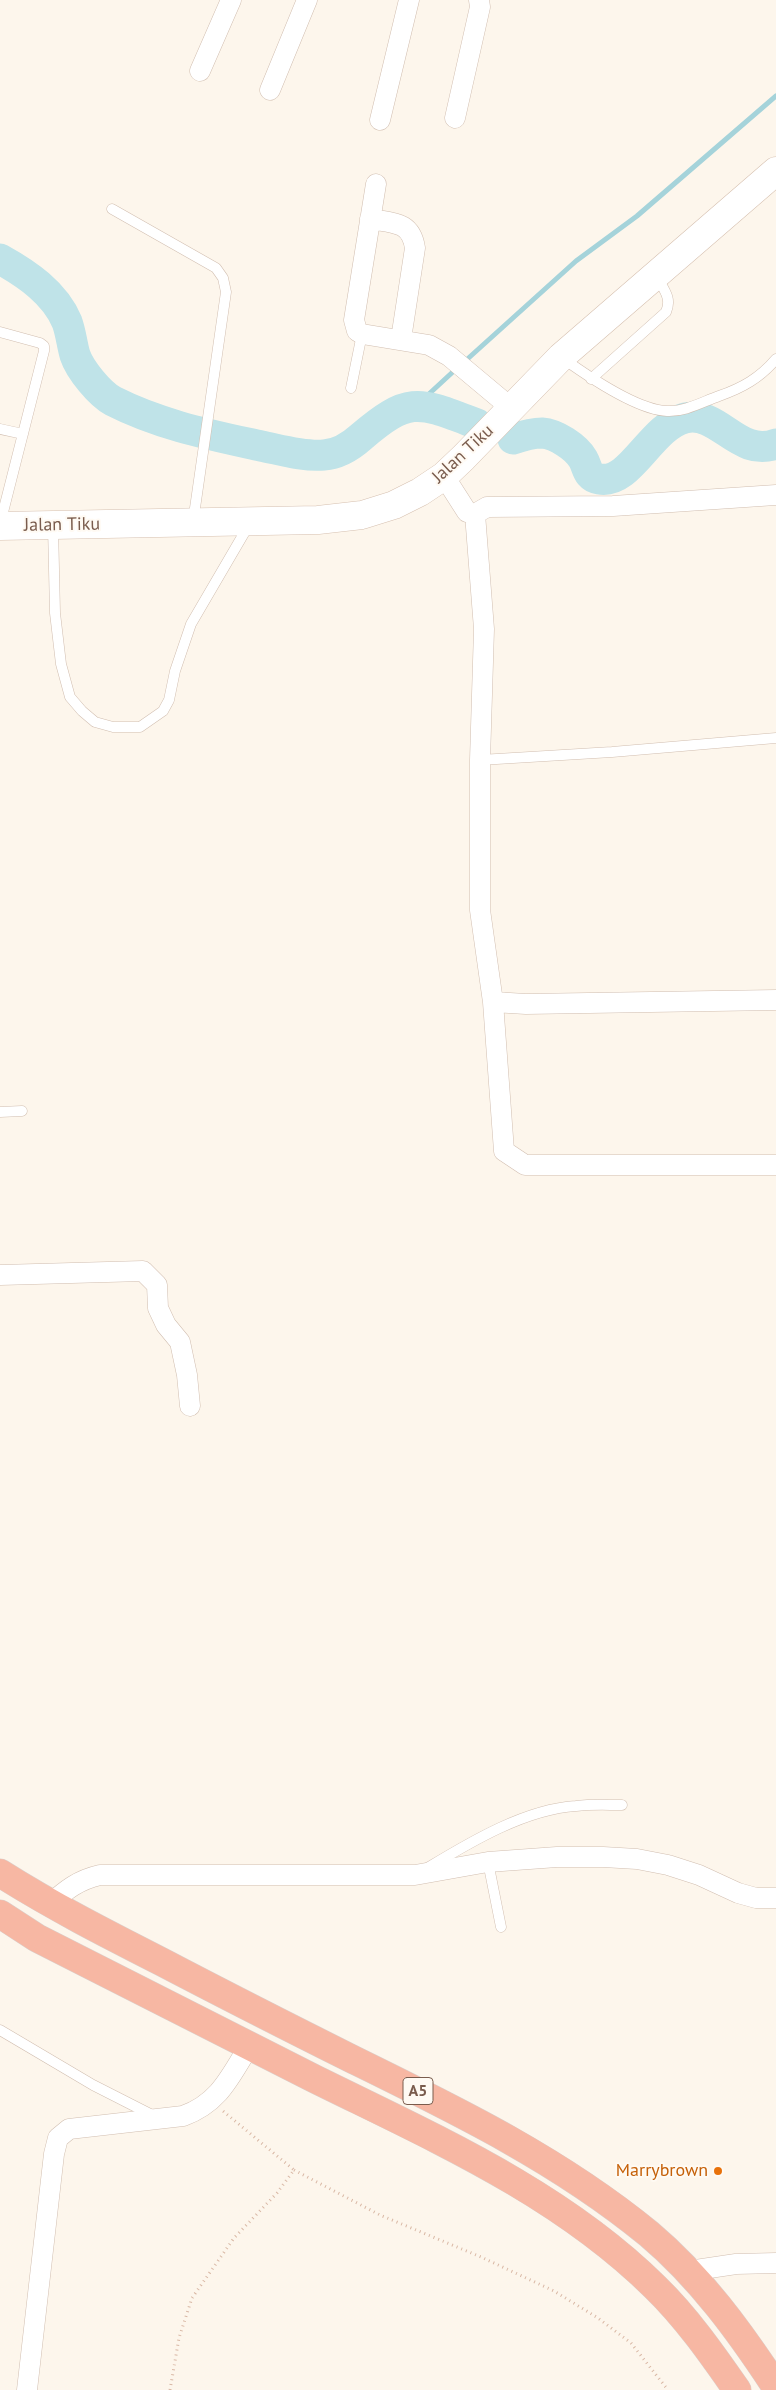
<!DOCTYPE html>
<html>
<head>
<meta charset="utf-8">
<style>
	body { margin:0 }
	canvas { display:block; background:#fdf6ec }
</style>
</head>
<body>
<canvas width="776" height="2390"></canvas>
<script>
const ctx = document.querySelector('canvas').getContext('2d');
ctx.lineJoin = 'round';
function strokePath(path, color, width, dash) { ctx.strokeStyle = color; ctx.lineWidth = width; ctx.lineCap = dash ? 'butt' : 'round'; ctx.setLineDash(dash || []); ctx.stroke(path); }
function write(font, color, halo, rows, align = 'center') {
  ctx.font = font + ' "PT Sans",sans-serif'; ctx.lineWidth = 4; ctx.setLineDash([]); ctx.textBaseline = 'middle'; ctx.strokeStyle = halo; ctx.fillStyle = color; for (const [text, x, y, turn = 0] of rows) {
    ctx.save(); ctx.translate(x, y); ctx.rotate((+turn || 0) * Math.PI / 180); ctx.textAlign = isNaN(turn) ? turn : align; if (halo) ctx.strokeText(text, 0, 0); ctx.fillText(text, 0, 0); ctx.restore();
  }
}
strokePath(new Path2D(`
	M463,363l113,-102 61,-45 139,-120
	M417,405l39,-36`), '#a5d3da', 5);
strokePath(new Path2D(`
	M0,259c27,15 55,34 67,63 4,11 5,23 8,33 5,15 25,39 38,46 47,24 98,34 148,45 20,4 43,11 63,9 14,-1 27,-9 37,-18 49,-42 58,-35 116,-13
	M513,439c9,-3 19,-6 29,-6 14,1 34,14 41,26 5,9 4,18 16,20 32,6 51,-52 86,-61 34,-8 53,40 91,26`), '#bfe3e8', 31);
const lane = new Path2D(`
	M112,209l104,59 7,10 3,14 -33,230
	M0,332l40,11 4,3v5l-44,173
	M561,357c25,18 75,53 106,54 18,1 35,-9 52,-15 23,-8 41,-18 57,-37
	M591,379l75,-67c6,-14 -2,-22 -9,-35
	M351,388l11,-54
	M0,429l23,5
	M53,526l2,87 6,51 9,33 12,14 13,11 18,5h27l23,-16 6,-11 6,-29 16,-47 59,-101
	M480,760l132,-8 164,-14
	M0,1112l22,-1
	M488,1862l13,65
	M429,1867c43,-26 97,-58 147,-61 16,-2 31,-1 46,-1
	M0,2030l93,55 61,31`);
const street = new Path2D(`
	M200,71l31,-71
	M270,90l37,-90
	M455,118l25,-111 -1,-7
	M380,120l29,-120
	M376,184l-22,136 3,11 5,3 67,11 20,11 61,51
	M370,219c23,4 41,2 45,29l-14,91
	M444,476l23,36 8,2 12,-7 126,-1 163,-11
	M475,514l9,115 -4,131v150l13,92 11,149 21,14h251
	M493,1002l33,2 250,-4
	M0,1275l143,-4 14,14 1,23 8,17 14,17 7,33 3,31
	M50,1904c16,-14 28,-24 50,-29h315l73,-13 69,-5h46l34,2 31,6 31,10 39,18 18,5h20
	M689,2271l47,-7 40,-1
	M27,2390l27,-236 4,-16 11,-9 114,-13c36,-13 47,-39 66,-70`);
const secondary = new Path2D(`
	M0,526l318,-6 44,-5 32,-10 26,-13 24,-16 19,-18 98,-101 215,-186`);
const highway = new Path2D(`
	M0,1873c52,33 107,61 162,89 63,33 126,65 190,97 104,51 207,101 297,175 51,43 91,98 127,153
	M0,1914l37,24c92,47 184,94 276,140 119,59 246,114 342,209 31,30 57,67 82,103`);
strokePath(lane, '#d1beb0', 11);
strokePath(street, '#d1beb0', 21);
strokePath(secondary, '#d6c0b0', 29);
strokePath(highway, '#dad1cd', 29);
strokePath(new Path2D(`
	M294,2170l86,45 101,42 73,34 44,27 33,25 37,47
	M170,2390l9,-52 13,-40 42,-60 43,-45 17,-23 -71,-59`), '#d9b8a5', 3, [1, 4]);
strokePath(lane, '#fff', 10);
strokePath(street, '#fff', 20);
strokePath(secondary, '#fff', 28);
strokePath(highway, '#f7b7a3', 28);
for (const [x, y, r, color] of [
	[718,2171,5,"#e8710a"]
]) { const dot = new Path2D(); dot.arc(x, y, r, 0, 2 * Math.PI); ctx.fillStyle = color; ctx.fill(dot); strokePath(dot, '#fffaf3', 2); }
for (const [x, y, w] of [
	[418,2091,30]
]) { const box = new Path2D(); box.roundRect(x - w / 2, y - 13.5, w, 27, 4); ctx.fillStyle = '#fffaf3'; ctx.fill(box); strokePath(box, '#7a5c4d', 1); }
write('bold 16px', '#7a5c4d', null, [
	["A5",418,2091]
]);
write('18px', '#7a5c4d', '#fffaf3', [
	["Jalan Tiku",463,454,-43],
	["Jalan Tiku",62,525,-1]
]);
write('18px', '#c56008', '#fffaf3', [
	["Marrybrown",708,2171]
], 'right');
</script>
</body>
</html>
